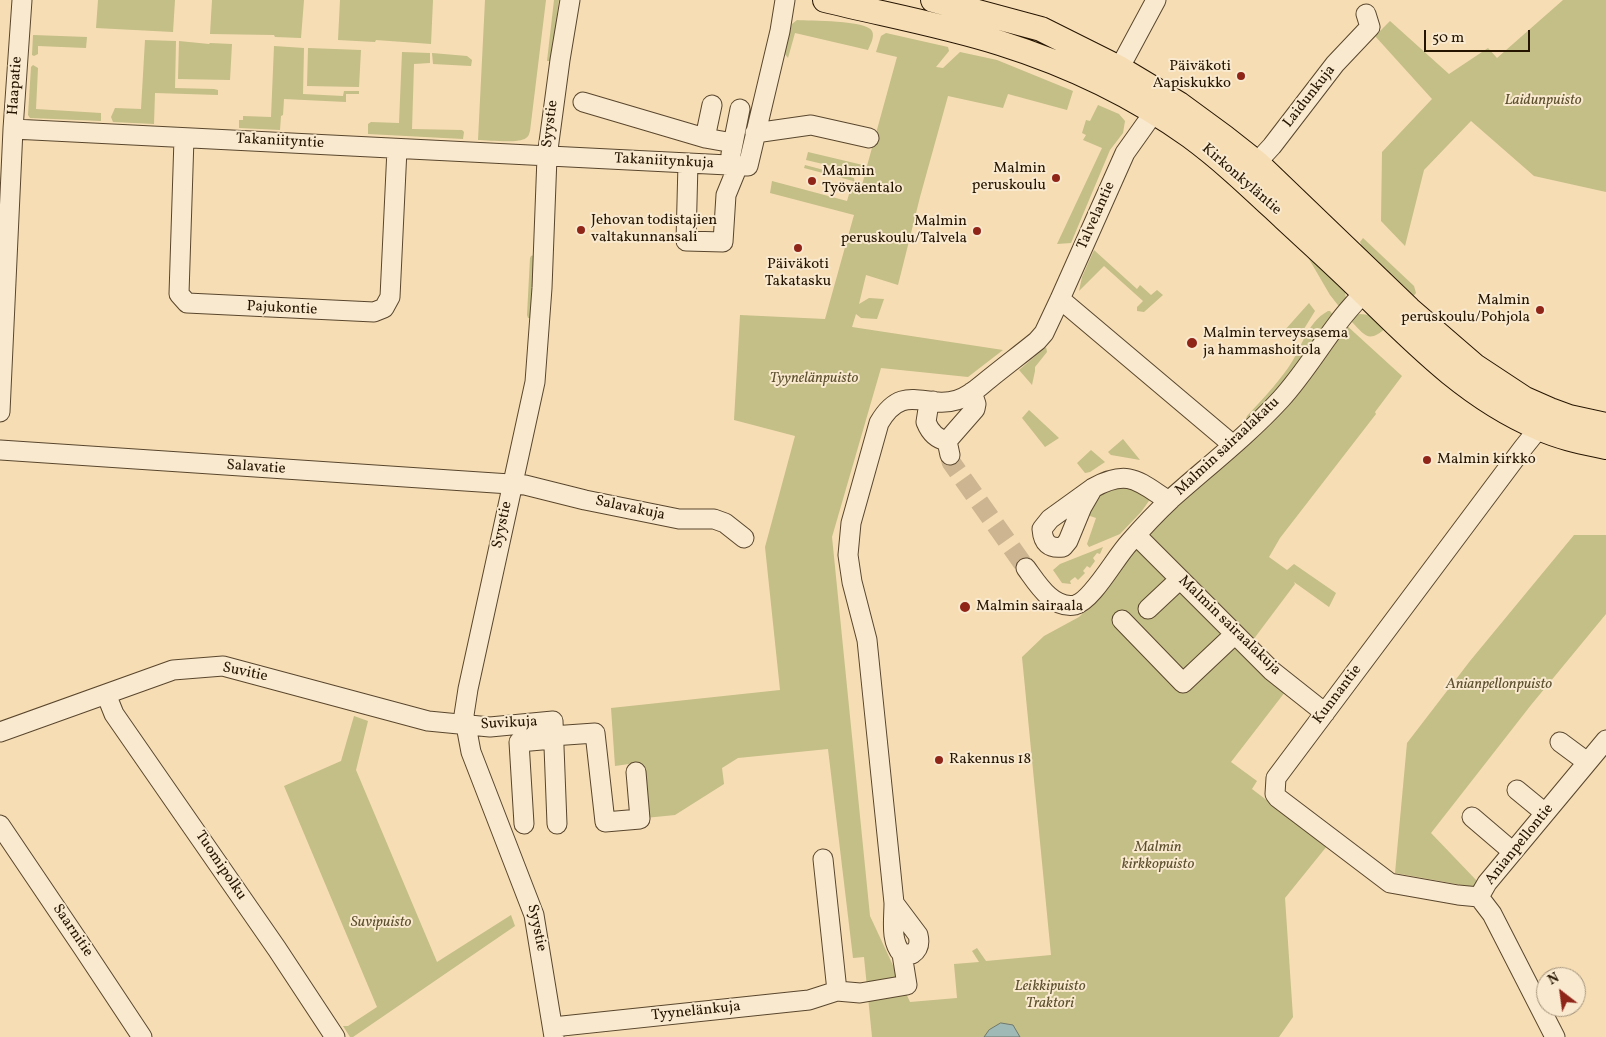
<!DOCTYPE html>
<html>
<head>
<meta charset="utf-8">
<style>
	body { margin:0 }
	#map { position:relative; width:1606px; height:1037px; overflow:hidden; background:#f6ddb4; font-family:Vollkorn,serif }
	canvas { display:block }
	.north { position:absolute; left:1536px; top:967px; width:50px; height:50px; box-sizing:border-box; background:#f9e9ce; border:1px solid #a4947c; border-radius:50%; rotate:330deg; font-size:14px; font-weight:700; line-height:20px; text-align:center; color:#251400 }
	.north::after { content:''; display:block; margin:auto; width:18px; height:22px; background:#8f2418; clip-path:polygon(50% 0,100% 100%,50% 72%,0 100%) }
	.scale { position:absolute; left:1424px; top:30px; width:106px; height:22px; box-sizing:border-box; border:2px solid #251400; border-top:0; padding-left:6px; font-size:15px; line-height:18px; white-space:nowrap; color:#251400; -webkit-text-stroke:4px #f9e9ce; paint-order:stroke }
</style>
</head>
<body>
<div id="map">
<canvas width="1606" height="1037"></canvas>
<div class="north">N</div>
<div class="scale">50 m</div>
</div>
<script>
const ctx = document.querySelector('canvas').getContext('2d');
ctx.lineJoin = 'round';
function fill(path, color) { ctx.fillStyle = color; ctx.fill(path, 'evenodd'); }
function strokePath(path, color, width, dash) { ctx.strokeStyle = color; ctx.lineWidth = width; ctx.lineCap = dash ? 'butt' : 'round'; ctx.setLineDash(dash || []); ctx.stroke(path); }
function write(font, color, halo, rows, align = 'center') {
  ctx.font = font + ' Vollkorn,serif'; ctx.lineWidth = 4; ctx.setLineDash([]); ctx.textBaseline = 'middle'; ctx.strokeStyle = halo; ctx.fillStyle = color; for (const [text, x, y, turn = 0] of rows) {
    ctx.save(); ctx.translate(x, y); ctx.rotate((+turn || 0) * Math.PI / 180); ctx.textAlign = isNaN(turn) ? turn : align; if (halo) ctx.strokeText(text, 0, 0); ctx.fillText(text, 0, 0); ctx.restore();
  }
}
fill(new Path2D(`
	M98,0h77l-2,32 -77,-4z
	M212,0h92l-3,38 -26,-1 -1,-2 -64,-1z
	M340,0h93l-2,44 -55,-4 -1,2 -37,-2z
	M485,0h61l-16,131c-1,3 -1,5 -4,7 -8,6 -37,2 -48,2z
	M554,0h5l-8,61h-4z
	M1563,0h43v192l-72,-16 -63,-55 -47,49 -19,76 -24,-25 1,-69 50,-53 -57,-63 15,-15 59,53 39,-26 9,10z
	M797,20c12,1 70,0 75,11 3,6 -2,14 -4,19l-73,-17 -7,25 -4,-5 8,-29z
	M886,33l62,14 1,4 -13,16 7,1 17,-16 37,8 76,31 -6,19 -59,-16 -5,14 -55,-12 -28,101 -22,88 -32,-10 -7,29 10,-6 15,1 -7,20 -16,-1 -5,-4 -4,13 151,23 -35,27 -87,-9 -49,169 38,379 40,86 47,-4 -3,-34 25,-2 -7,-11 5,-3 9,13 65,-6 -29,-298 22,-21 35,-19 21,-21 31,-46 214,-226 57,52 -27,36 1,2 -96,124 -11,19 18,13 7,-6 42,29 -7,14 -35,-25 1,2 -51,68 41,40 -54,70 26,19 -5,8 75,57 -42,52 8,119 -14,20h-407l-8,-80 -11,1 -25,-209 -90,9 -16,10 2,16 -49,31 -30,3 -9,-55 -21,3 -4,-58 169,-18 -15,-143 30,-111 -61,-16 6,-105 85,4 29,-104 -84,-22 2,-12 75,20 6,-20 -49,-13 1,-3 49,13 1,6 7,1 3,-11 -59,-14 2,-8 59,14 30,-109 -21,-5 5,-16z
	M33,35l54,2 -1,11 -48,-2v8l-4,2 -2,-1z
	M145,40l31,1 -1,47 39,1 4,1v5l-63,-2 -1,31 -41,-2 -2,-5 4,-9 26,1z
	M179,41l30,3 1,-1 22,1 -2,36 -52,-1z
	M274,46l30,2 -1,46 40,2 1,-5h15v3h-13v8l-62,-3 -1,16 -2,1 -1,14 -41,-2v-8h4v-4l28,1z
	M308,48l53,2 -2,37 -52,-1z
	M402,52l28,1v10l-16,1 -2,65 50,1 2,2 -1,7 -95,-5v-10l3,-2 28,1z
	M432,53l35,3 5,4 -1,6 -38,-2z
	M33,65l5,3 -2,41 65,4v8l-71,-3 -2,-3 3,-48z
	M1098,105l21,9 6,7 -2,12 -13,17 -39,93 -14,1 45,-96 -19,-8 3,-5 -4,-2 4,-13 4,1z
	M1363,238l51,48 2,7 -5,6 -46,-45 -5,-12z
	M1302,247l42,40 2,11 -5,11 -11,-14z
	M1094,250l43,39 3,-4 11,10 6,-5 6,5 -19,17 -7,-1v-4l6,-6 -39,-35 -25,25 3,-14z
	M534,255l-3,63h-3l-1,-3 3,-57 1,-2z
	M1309,303l6,8 -16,26 -2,2 -4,-1 -9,-7z
	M1328,311h2l4,5 -49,65 -36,41 -3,-3 1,-3c14,-15 29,-31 41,-48 14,-19 18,-45 40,-57z
	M1360,314l10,1 17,12c-19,17 -21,9 -37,-7l2,-4z
	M1046,347l1,5 -12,15v4l-3,14 -13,-15z
	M1029,410l30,28 -14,9 -23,-29z
	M1123,439l17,21 -29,-5 -3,-3z
	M1091,450l14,12 -15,10 -5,1 -8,-10z
	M1119,487h11l21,11 -10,14 -21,22 -31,13 -2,-3 9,-26 -6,-2 -2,-7 14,-16z
	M1574,535h32v79l-75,91 -100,128 46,48 -4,6 -78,-14 12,-130 63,-82z
	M1103,547l-3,7 -3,-1 -4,5 2,3 -5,7 -3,-2 -4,5 2,2 -7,7 -3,-3 -5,4 1,3 -9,-1 -9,-13 7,-6z
	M354,716l14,5 -12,49 81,192 74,-47 4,11 -162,111h-3l-7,-11h5l29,-19 -93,-221 57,-25z`), '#c4be87');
const water = new Path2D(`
	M1001,1023l12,2 7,12h-36l5,-7z`);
fill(water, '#9fbab6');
strokePath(water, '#6e786d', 1);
strokePath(new Path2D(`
	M950,455l1,7 75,106`), '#ccb590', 19, [19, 9]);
const minor = new Path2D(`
	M1113,80l43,-80
	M583,102l122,36 28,5
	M13,129l735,37 32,-135 5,-31
	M755,133l56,-8 58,13
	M184,138l-5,156 8,9 187,9 10,-4 6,-11 7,-148
	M705,138l7,-33
	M731,154l9,-45
	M688,163l-2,78 37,1 3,-47 9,-22 1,-8
	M1248,172l24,-26 63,-82 35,-37 -4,-13
	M1060,299l173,146
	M933,401l-5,8 -2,13c4,10 10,17 21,19l3,14
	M0,412l13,-283 9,-129
	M947,441l28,-32 1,-5 -4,-12
	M0,450l525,35 60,15 94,19h35l11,4 19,15
	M1093,488l-11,19 -14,34 -5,6c-14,2 -20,-4 -21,-18l8,-10 43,-31c36,-20 46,-6 76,13
	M1136,535l136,136 53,42
	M1026,568c11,15 26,41 49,37 17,-4 40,-47 54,-62 13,-15 27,-30 42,-44 37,-33 76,-63 110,-100 21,-23 38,-51 57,-76 10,-14 23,-27 35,-40
	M1148,609l32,-30
	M1122,620l61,63 52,-49
	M106,694l8,20 163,235 58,88
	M0,732l173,-62 50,-4 205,55 62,6 63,-6 4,103
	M552,736l43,-3 10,89 35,-3 -4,-47
	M1560,742l27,20
	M1517,790l28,23
	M1472,817l41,35
	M524,824l-5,-82 34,-3
	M0,825l83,123 59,89
	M823,859l14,132
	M1479,897l-21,-2 -68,-12 -112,-85 -3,-4 1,-16 247,-330 16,-20 6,-11
	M894,903l24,32c2,8 1,14 -6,19h-10c-12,-13 -8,-34 -8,-51l-27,-263 -15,-58 -4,-27 3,-32 28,-100c24,-42 47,-13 78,-23 12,-3 22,-13 32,-21 16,-13 32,-25 48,-38l7,-8 16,-34 65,-146 37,-52
	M553,1027l256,-27 28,-9 23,2 47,-8 -5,-31
	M554,1037l-20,-122 -63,-163 -7,-37 4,-26 67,-307 7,-94 5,-131 13,-97 10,-60
	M1555,1037l-63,-123 -13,-17 8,-14 119,-143`);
const major = new Path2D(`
	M825,0c57,14 118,25 175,43 67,21 133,52 190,93 34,25 64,54 94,82 27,25 55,50 81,76 53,52 105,105 174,134 22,10 44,14 67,19
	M933,0l108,29 78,39 60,36 45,33 33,26 152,146 66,57 50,33 25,11 19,7 37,8`);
strokePath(minor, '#59462d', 21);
strokePath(major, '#251400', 26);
strokePath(minor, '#f9e9ce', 19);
strokePath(major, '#f6ddb4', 24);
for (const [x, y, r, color] of [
	[1241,76,5,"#8f2418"],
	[1056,178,5,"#8f2418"],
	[812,181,5,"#8f2418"],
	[581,230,5,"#8f2418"],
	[977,231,5,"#8f2418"],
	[798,248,5,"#8f2418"],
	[1540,310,5,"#8f2418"],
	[1192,343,6,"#8f2418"],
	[1427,460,5,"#8f2418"],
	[965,607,6,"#8f2418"],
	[939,760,5,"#8f2418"]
]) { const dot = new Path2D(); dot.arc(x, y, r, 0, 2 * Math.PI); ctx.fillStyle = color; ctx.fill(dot); strokePath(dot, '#f9e9ce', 2); }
write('15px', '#251400', '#f9e9ce', [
	["Päiväkoti",1231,67,"right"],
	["Aapiskukko",1231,84,"right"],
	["Malmin",1046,169,"right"],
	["peruskoulu",1046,186,"right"],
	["Malmin",822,172],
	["Työväentalo",822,189],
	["Jehovan todistajien",591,221],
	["valtakunnansali",591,238],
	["Malmin",967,222,"right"],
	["peruskoulu/Talvela",967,239,"right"],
	["Päiväkoti",798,265,"center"],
	["Takatasku",798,282,"center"],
	["Malmin",1530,301,"right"],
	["peruskoulu/Pohjola",1530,318,"right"],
	["Malmin terveysasema",1203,334],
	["ja hammashoitola",1203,351],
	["Malmin kirkko",1437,460],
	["Malmin sairaala",976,607],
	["Rakennus 18",949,760]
], 'left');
write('15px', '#251400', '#f9e9ce', [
	["Haapatie",16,86,-86],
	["Laidunkuja",1310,97,-52],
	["Syystie",551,124,-83],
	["Takaniityntie",280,142,3],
	["Takaniitynkuja",664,162,3],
	["Kirkonkyläntie",1241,180,41],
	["Talvelantie",1097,216,-66],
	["Pajukontie",282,309,3],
	["Malmin sairaalakatu",1228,447,-43],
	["Salavatie",256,468,4],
	["Salavakuja",630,509,12],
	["Syystie",503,525,-78],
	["Malmin sairaalakuja",1229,626,44],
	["Suvitie",245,673,12],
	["Kunnantie",1338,695,-53],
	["Suvikuja",509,724,-3],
	["Anianpellontie",1520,845,-51],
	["Tuomipolku",220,866,56],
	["Syystie",536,928,78],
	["Saarnitie",72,931,56],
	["Tyynelänkuja",696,1012,-6]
]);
write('italic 15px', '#5d502f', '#f9e9ce', [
	["Laidunpuisto",1543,101],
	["Tyynelänpuisto",814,379],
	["Anianpellonpuisto",1499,685],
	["Malmin",1158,848],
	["kirkkopuisto",1158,865],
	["Suvipuisto",381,923],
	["Leikkipuisto",1050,987],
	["Traktori",1050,1004]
]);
</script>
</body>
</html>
